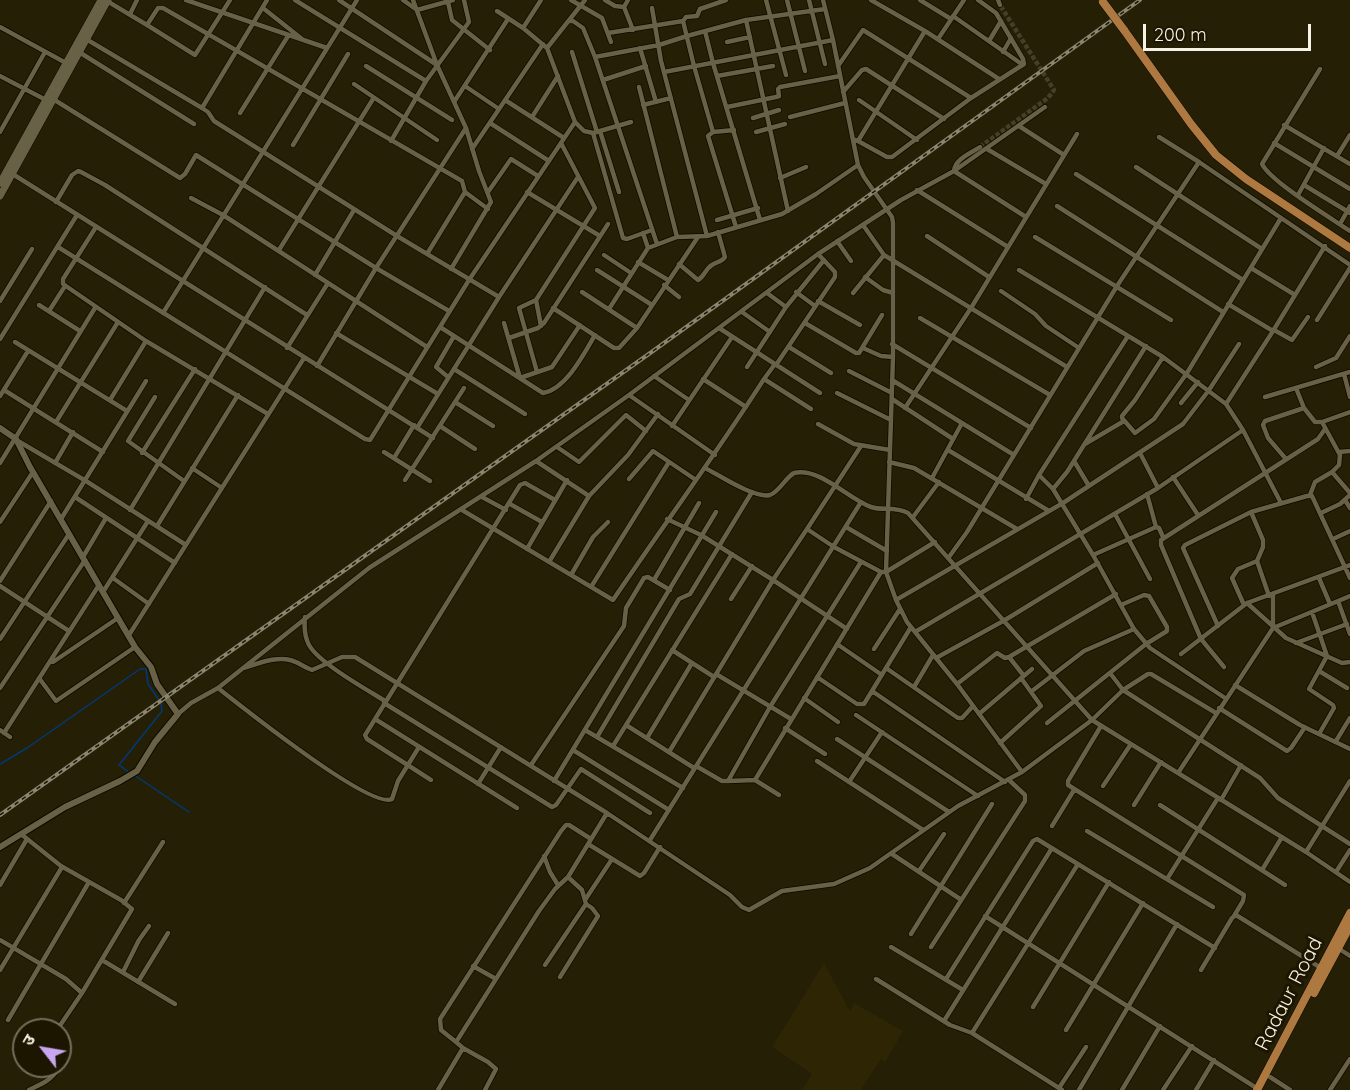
<!DOCTYPE html>
<html>
<head>
<meta charset="utf-8">
<style>
	body { margin:0 }
	#map { position:relative; width:1350px; height:1090px; overflow:hidden; background:#251f05; font-family:Quicksand,"Noto Sans Devanagari",sans-serif }
	canvas { display:block }
	.north { position:absolute; left:12px; top:1018px; width:60px; height:60px; box-sizing:border-box; background:#1c1500; border:2px solid #746e5b; border-radius:50%; rotate:301deg; font-size:16px; font-weight:700; line-height:24px; text-align:center; color:#f7f3e4 }
	.north::after { content:''; display:block; margin:auto; width:21px; height:27px; background:#c8a6ef; clip-path:polygon(50% 0,100% 100%,50% 72%,0 100%) }
	.scale { position:absolute; left:1143px; top:24px; width:168px; height:27px; box-sizing:border-box; border:3px solid #f7f3e4; border-top:0; padding-left:8px; font-size:18px; line-height:21px; white-space:nowrap; color:#f7f3e4; -webkit-text-stroke:4px #1c1500; paint-order:stroke }
</style>
</head>
<body>
<div id="map">
<canvas width="1350" height="1090"></canvas>
<div class="north">उ</div>
<div class="scale">200 m</div>
</div>
<script>
const ctx = document.querySelector('canvas').getContext('2d');
ctx.lineJoin = 'round';
function fill(path, color) { ctx.fillStyle = color; ctx.fill(path, 'evenodd'); }
function strokePath(path, color, width, dash) { ctx.strokeStyle = color; ctx.lineWidth = width; ctx.lineCap = dash ? 'butt' : 'round'; ctx.setLineDash(dash || []); ctx.stroke(path); }
function write(font, color, halo, rows, align = 'center') {
  ctx.font = font + ' Quicksand,sans-serif'; ctx.lineWidth = 6; ctx.setLineDash([]); ctx.textBaseline = 'middle'; ctx.strokeStyle = halo; ctx.fillStyle = color; for (const [text, x, y, turn = 0] of rows) {
    ctx.save(); ctx.translate(x, y); ctx.rotate((+turn || 0) * Math.PI / 180); ctx.textAlign = isNaN(turn) ? turn : align; if (halo) ctx.strokeText(text, 0, 0); ctx.fillText(text, 0, 0); ctx.restore();
  }
}
fill(new Path2D(`
	M824,963l26,48 4,-8 49,28 -18,31 -4,-3 -20,31h-59l10,-16 -40,-27z`), '#2d2503');
strokePath(new Path2D(`
	M0,764l27,-16 113,-79h6l2,15 13,19 1,8 -43,54 11,8
	M134,775l55,37`), '#00397a', 1.5);
strokePath(new Path2D(`
	M980,147l68,-49 6,-8 -54,-85`), '#443f26', 4.5, [4.5, 2]);
const minor = new Path2D(`
	M186,0l141,48
	M295,0l131,81
	M339,0l98,65
	M403,0l14,10 36,-10
	M413,0l24,65 29,63 13,43 12,31 -40,67
	M571,0l31,18 9,24
	M605,0l10,6 9,1 4,-7
	M766,0l20,75
	M787,0l18,71
	M809,0l16,64
	M823,0l10,40 25,125 6,12 28,40 1,6v134l-7,215 10,28 11,22 50,62 65,88
	M871,0l54,31 74,48
	M920,0l31,19
	M998,0l2,5
	M107,1l40,24 11,-17h5l299,173 3,11 -38,62
	M448,2l4,18 38,30
	M624,7l9,23
	M263,8l39,31
	M652,8l9,53 46,175
	M497,11l26,17 24,20 28,74 9,9 9,2 38,-11
	M130,14l7,-14
	M953,16l70,49
	M746,20l42,191
	M570,21h3l10,7 12,29 62,187
	M147,25l48,30 35,-55
	M0,27l66,36
	M523,28l18,-28
	M705,31l8,32 47,157
	M608,33l75,-12
	M86,39l116,69 6,4 6,9 183,115 102,61
	M938,39l26,-39
	M989,41l12,-20
	M727,42l23,-5
	M547,48l38,-48
	M640,48l16,54
	M79,52l115,72
	M572,52l25,80
	M1003,52l8,-14
	M595,57l64,-12 28,-9 59,-16 79,-11
	M366,66l86,54
	M838,66l25,-36 108,68
	M1320,69l-58,95c9,18 69,54 88,67
	M664,72l169,-32
	M0,76l46,24
	M717,76l56,-10
	M603,80l43,-14
	M354,84l83,56
	M465,86l34,23
	M639,87l38,150
	M843,92l19,-22 4,-1 78,50
	M53,99l127,79 5,-4 11,-19 180,113 73,43
	M505,100l59,38
	M859,100l58,40
	M454,102l54,-83
	M643,105l28,-7
	M727,107l49,-10 3,-1 -1,-7 2,-2 60,-11
	M202,108l65,-108
	M240,113l48,-77
	M532,117l26,-41
	M790,117l55,-14
	M753,118l26,-8
	M490,123l59,38
	M1284,125l66,39
	M1019,126l45,29
	M734,130l-21,2 -5,4 28,91
	M600,131l19,61
	M0,132l45,-80
	M713,132l-19,-66 -11,-45 3,-4 11,-1 3,-7 26,-9
	M756,132l29,-8
	M593,133l30,105 4,1 25,-9
	M1159,137l40,25 151,103
	M855,140l3,1 67,-110
	M391,141l35,-60 43,-59 -5,-22
	M858,141l29,16h5l79,-59 53,-34 -1,-5 -27,-46 -18,-13
	M1274,143l76,46
	M293,145l55,-91
	M980,147c-9,6 -25,12 -26,24l72,46
	M472,149l71,-105
	M987,149l59,35
	M1337,156l13,-21
	M1136,167l126,82
	M11,173l422,265
	M1076,174l167,106
	M780,178l26,-11
	M1304,185l46,28
	M917,190l91,57
	M465,192l23,17
	M488,192l23,-33 27,17
	M527,192l73,44
	M1298,195l26,-47
	M191,198l32,17 204,132
	M56,202l16,-27 6,-4 3,1 24,13 202,130
	M1057,206l166,106
	M717,220l41,-12
	M1340,224l10,-18
	M863,225l21,30 183,112
	M96,227l-33,52v5l83,57 122,73
	M643,233l5,15
	M927,236l62,41
	M1035,237l136,83
	M837,241l14,20
	M58,247l307,192 5,1 99,-160 106,-158
	M279,250l94,-151
	M604,255l27,18
	M638,262l30,18
	M679,264l19,16c7,-4 7,-11 14,-15 5,-4 9,-2 13,-8l-7,-25
	M1251,268l44,27
	M597,270l55,35
	M1019,270l144,87 63,47 17,26 38,73
	M315,275l39,-65
	M865,277l18,13 10,3
	M664,285l15,12
	M1001,291l34,23 11,12 33,22
	M582,292l55,36
	M796,292l19,14
	M767,293l19,14
	M853,293l31,-38
	M536,300l5,26
	M0,301l32,-52
	M818,301l42,24
	M1228,304l45,27
	M39,305l41,26
	M553,308l61,40h5l18,-20 61,-91
	M609,309l39,-61 29,-11 30,-1 75,-22 34,-20 42,-29
	M49,311l16,-25
	M742,312l28,20
	M163,313l194,-313
	M920,318l130,77
	M1317,320l33,-52
	M504,323l16,55 32,-11 28,-42
	M805,323l51,30h3l23,-38
	M440,327l103,66c23,-4 41,-39 52,-58
	M719,328l101,65
	M1274,330l18,10 16,-23
	M336,333l102,61
	M509,338l29,-10 6,-5 64,-99
	M0,339l77,-124
	M15,342l112,69
	M892,344l139,84
	M789,347l42,26
	M287,348l41,-65
	M863,348l18,8 12,1
	M1163,357l-28,43 -13,16v2l13,15 19,-14 33,-46 94,-155
	M775,364l-11,15 47,30
	M776,365l59,-88v-5l-17,-18
	M317,366l59,-98 90,-140
	M747,367l39,-60 38,-47
	M1316,367l20,-9 14,-22
	M454,369l71,45
	M849,371l43,22
	M537,372l-18,-64 17,-8 59,-92 -34,-65
	M1344,374l6,23
	M654,376l35,24
	M448,377l-12,-10 18,-31
	M703,379l43,28
	M892,380l122,75
	M1296,388l8,20 11,14h7l28,-10
	M4,390l99,62
	M837,393l54,27
	M629,395l86,60
	M0,396l28,-45
	M155,397l-27,44 56,40
	M1265,397l85,-25
	M892,399l61,40
	M110,400l36,-59
	M455,402l38,24
	M1181,403l17,-21
	M1226,404l47,-73 52,-85
	M905,408l66,-100 106,-174
	M56,422l62,-100
	M1322,422l18,33 -1,10 -7,7 18,21
	M818,424l36,20 36,6
	M440,426l35,23
	M672,426l60,-89
	M417,428l82,-131 79,-120
	M18,441l68,40 100,64
	M1085,444l39,-23
	M557,447l22,15 47,-47 20,16
	M948,450l101,61
	M384,452l46,29
	M1339,452l11,-1
	M142,453l53,-84
	M1140,453l18,35
	M394,458l20,-33
	M1286,459l-18,-21 -5,-13 2,-4 39,-13
	M536,461l53,35
	M1074,461l15,25
	M889,462l25,6 103,61
	M0,463l95,-155
	M55,463l18,-31
	M192,468l30,20
	M705,468c14,7 50,31 65,27 10,-4 15,-17 24,-22 26,-6 54,26 77,34 12,4 23,-1 37,6l184,207 214,132 44,30
	M1039,475l14,14 40,66 41,74 16,19 75,50
	M1173,477l25,38
	M932,478l30,-55
	M629,479l24,-28 43,29
	M405,480l59,-92
	M1053,489l14,-17 79,-126
	M1147,494l9,33
	M1310,495l5,-13 17,-10
	M75,497l100,66
	M482,497l24,13
	M1026,499l13,-24 89,-139
	M1345,500l5,8
	M510,504l32,18
	M130,510l135,-223
	M462,510l151,90c50,-74 103,-146 151,-221
	M1251,512l12,28v7l-6,14 12,35
	M1321,513l19,-9 10,-9
	M1115,514l35,65
	M913,517l26,-35
	M61,519l85,-138
	M667,519l34,16 72,45 34,-51 27,18 47,25
	M0,522l33,-50
	M157,526l81,-131
	M846,527l41,24
	M807,529l54,-83
	M1333,539l17,-8
	M527,549l40,-69
	M1093,555l63,-28 3,1 4,9
	M83,557l23,-39
	M949,557l18,-25 150,-246 82,-124
	M549,562l40,-66 39,-41 30,-41
	M571,575l22,-38 15,-15
	M113,578l36,26
	M1319,578l11,26
	M654,580l45,-77
	M0,581l51,-80
	M0,586l69,45
	M591,587l78,-125
	M103,592l45,-71
	M1273,594v34l77,-32
	M731,599l21,-33
	M896,600l167,-97 120,-79 26,-34 30,-46
	M1338,601l12,33
	M1247,603l39,35 56,25 8,-1
	M1244,605l-12,-27 6,-9 19,-8
	M1312,612l15,44 -18,33 24,16 1,3 -15,26
	M305,617c-1,10 -1,19 4,28 10,18 57,44 76,56
	M1218,626l-35,-78 2,-3 66,-33 56,-16h5l38,82
	M915,632l243,-144 85,-58
	M129,635l175,-277
	M0,639l69,-105
	M1296,643l51,-19
	M837,644l45,31
	M874,649l26,-40
	M672,650l42,27
	M1181,654l66,-51 103,-38
	M1009,657l15,19
	M936,658l69,-38 93,-57
	M50,661l3,1 65,-44
	M1224,667l-23,-28 -40,-94v-5l157,-101 7,-10
	M243,668c15,-4 32,-12 47,-8 8,2 14,7 22,10l30,-13h13l252,156 123,82 12,12 7,3 33,-19 52,-7 36,-16 88,-62 64,-34 70,-52 31,-30 25,-16h3l65,39
	M886,668l72,50h4l11,-12
	M1319,671l28,17
	M1110,673l13,17 137,88 18,20 72,46
	M716,674l75,45
	M817,677l40,27h7l47,-77
	M39,678l17,23 79,-54
	M957,684l40,-31 8,5 4,-1 107,-63
	M1235,685l65,40 50,24
	M914,687l19,-32
	M0,688l85,-128
	M218,688c23,18 153,122 174,111l6,-18 21,-34
	M872,691l133,91
	M1032,691l52,-40 50,-22
	M804,698l34,24
	M384,703l168,104 4,-2 25,-36 69,44
	M1219,708l68,43 4,-3 14,-21
	M178,714l13,-11 27,-15 151,-120 167,-107 93,-66 189,-141 83,-54 53,-29 91,-64
	M979,714l53,-45
	M856,715l122,81
	M375,719l142,89
	M1047,723l99,-79 21,-13v-4l-18,-31 -5,-1 -23,10
	M626,725l68,43
	M1101,726l-33,55v4l176,110 -1,6 -9,15
	M785,728l40,26
	M0,730l10,7
	M585,730l98,58
	M4,733l95,-148
	M597,737l82,-138 11,-5 62,-102
	M647,738l45,-75
	M837,739l112,73
	M1336,741l14,-23
	M1000,743l41,-37 -20,-28
	M613,746l119,-192
	M573,750l96,60
	M669,752l104,-172 74,49
	M817,761l106,69
	M531,765l93,-139 2,-18 18,-30 4,-1 22,13
	M696,766l26,15h6l42,-74 91,-145
	M1178,773l95,-145
	M431,780l-64,-41 -2,-4 2,-3 153,-247 5,-2 30,17
	M755,780l126,-208h5l49,-30
	M554,781l162,-269
	M728,781l27,-1 24,15
	M849,782l33,-50
	M478,784l23,-37
	M1103,786l28,-42
	M1221,800l20,-35
	M1134,805l27,-43
	M1160,805l125,80
	M1052,826l22,-36
	M1087,831l126,76
	M21,834l40,32 60,34 11,9 -50,84 -25,37
	M650,840l211,-338
	M588,844l52,32 4,-3 16,-26
	M1306,852l44,-71
	M892,854l68,45
	M544,856l6,16 8,13
	M1262,870l20,-33
	M919,871l25,-37
	M1336,872l14,-22
	M1167,879l51,-81
	M0,885l27,-46
	M585,900l27,-41
	M124,903l39,-61
	M985,916l273,173
	M911,934l81,-130
	M0,940l66,39 16,14
	M891,947l72,43
	M931,947l94,-146v-6l-16,-15
	M1338,948l12,8
	M102,960l73,44
	M545,965l41,-61
	M473,966l23,13
	M0,970l62,-103
	M1201,970l31,-52 4,-3 85,53
	M123,972l16,-32 10,-14
	M560,977l38,-61 -6,-8 -6,-4 -4,-14 -14,-13
	M876,979l74,46 22,8 90,57
	M946,979l87,-138 4,-2 178,109
	M138,982l30,-49
	M1033,1007l76,-125
	M8,1020l81,-138
	M944,1021l108,-173
	M1066,1030l77,-127
	M972,1033l106,-169
	M456,1042l-15,-12 -1,-11 121,-188 5,-6h3l22,14
	M463,1048l25,14 8,7 -11,21
	M1270,1077l20,13
	M1059,1088l27,-41
	M29,1090c10,-5 22,-9 28,-20l-2,-4
	M438,1090l25,-42 -7,-6 2,-3 81,-128 16,-22 13,-12 39,-64
	M1079,1090l98,-166
	M1122,1090l38,-64
	M1163,1090l29,-44
	M1196,1090l18,-30
	M1330,1090l20,-31`);
const tertiary = new Path2D(`
	M0,428l16,11 14,28 88,151 17,29 16,20 6,17 21,30 -23,28 -18,29 -17,10 -55,26 -65,40`);
const secondary = new Path2D(`
	M0,183l101,-183
	M0,196l108,-196`);
const primary = new Path2D(`
	M1124,30l67,94 25,31 30,24 104,69
	M1314,993l36,-67
	M1257,1090l93,-177`);
strokePath(minor, '#0e0800', 6);
strokePath(tertiary, '#0e0800', 8);
strokePath(secondary, '#0e0800', 8);
strokePath(primary, '#0e0800', 9);
strokePath(minor, '#686146', 4.5);
strokePath(tertiary, '#686146', 6);
strokePath(secondary, '#686146', 7);
strokePath(primary, '#ad7941', 8);
const rail = new Path2D(`
	M0,815l653,-464 487,-351`);
strokePath(rail, '#8a8570', 4);
strokePath(rail, '#1c1500', 1.5, [4.5]);
const primaryBridge = new Path2D(`
	M1103,2l21,28`);
strokePath(primaryBridge, '#0e0800', 9, []);
strokePath(primaryBridge, '#ad7941', 8);
write('20px', '#f7f3e4', '#1c1500', [
	["Radaur Road",1289,994,-63]
]);
</script>
</body>
</html>
